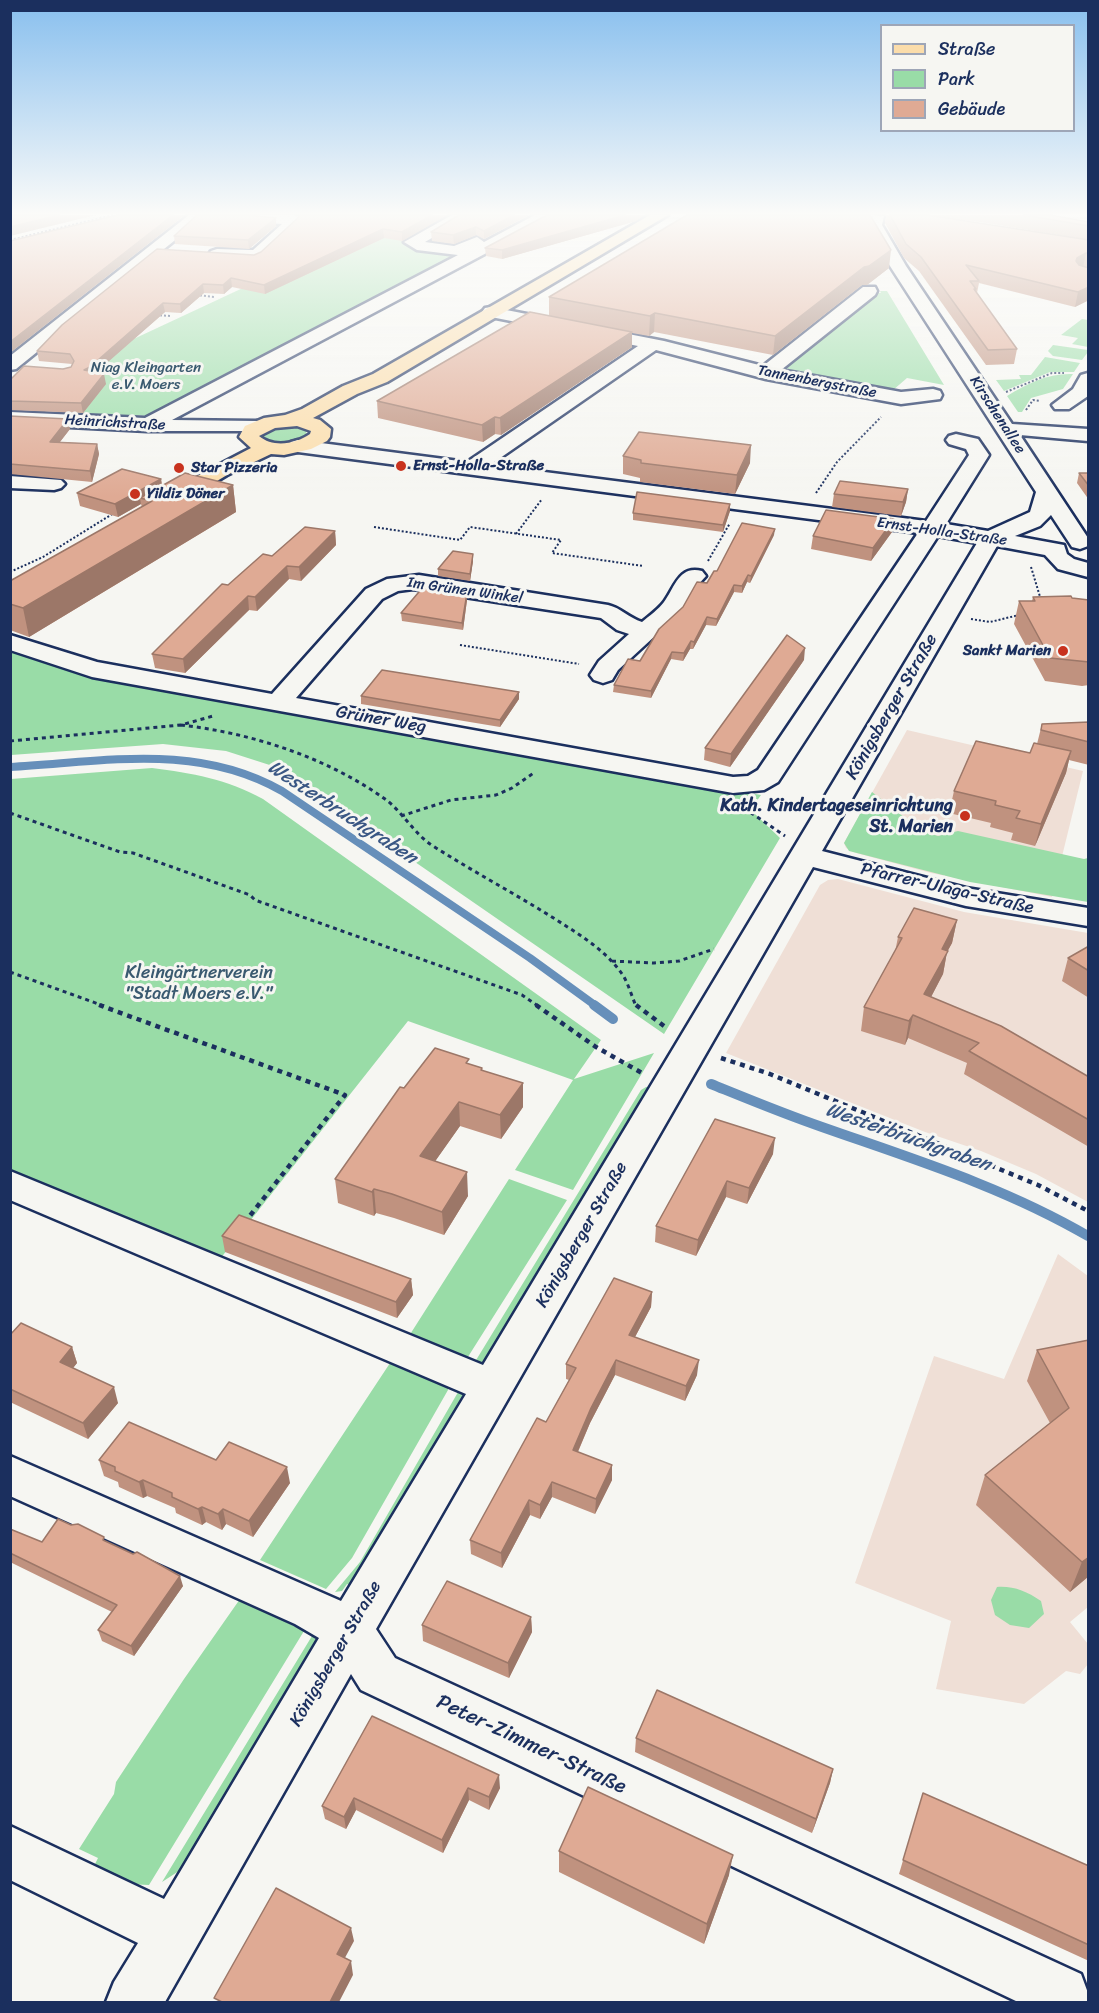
<!DOCTYPE html>
<html>
<head>
<meta charset="utf-8">
<style>
	body { margin:0 }
	#map { position:relative; width:1099px; height:2013px; overflow:hidden; background:#f6f6f2; font-family:Sriracha,sans-serif }
	canvas { display:block }
	.frame { position:absolute; inset:0; border:12px solid #1b2f5e; pointer-events:none }
	.legend { position:absolute; left:880px; top:24px; width:195px; height:108px; box-sizing:border-box; background:#f6f6f2; border:2px solid #9ea6b7; margin:0; padding:8px 10px; list-style:none; font-size:18px; color:#1b2f5e }
	.legend li { display:flex; align-items:center; gap:12px; height:30px }
	.legend b { width:30px; border:2px solid #9ea6b7 }
</style>
</head>
<body>
<div id="map">
<canvas width="1099" height="2013"></canvas>
<div class="frame"></div>
<ul class="legend">
<li><b style="height:8px;background:#fbddab"></b>Straße</li>
<li><b style="height:16px;background:#99dca7"></b>Park</li>
<li><b style="height:16px;background:#dfaa94"></b>Gebäude</li>
</ul>
</div>
<script>
const ctx = document.querySelector('canvas').getContext('2d');
ctx.lineJoin = 'round';
function fill(path, color) { ctx.fillStyle = color; ctx.fill(path, 'evenodd'); }
function strokePath(path, color, width, dash) { ctx.strokeStyle = color; ctx.lineWidth = width; ctx.lineCap = dash ? 'butt' : 'round'; ctx.setLineDash(dash || []); ctx.stroke(path); }
function write(font, color, halo, rows, align = 'center') {
  ctx.font = font + ' Sriracha,sans-serif'; ctx.lineWidth = 6; ctx.setLineDash([]); ctx.textBaseline = 'middle'; ctx.strokeStyle = halo; ctx.fillStyle = color; for (const [text, x, y, turn = 0] of rows) {
    ctx.save(); ctx.translate(x, y); ctx.rotate((+turn || 0) * Math.PI / 180); ctx.textAlign = isNaN(turn) ? turn : align; if (halo) ctx.strokeText(text, 0, 0); ctx.fillText(text, 0, 0); ctx.restore();
  }
}
fill(new Path2D(`
	M907,730l176,41 -31,126 -121,-24 -75,-20 -10,-5 -2,-5z
	M838,879l126,33 124,21v269l-52,-28 -55,-23 -56,-19 -199,-79 94,-168 8,-5z
	M1058,1254l30,22v331l-18,15 18,22v20l-8,10 -14,-3 -42,33 -88,-15 15,-68 -96,-38 79,-227 70,23z`), '#efdfd6');
fill(new Path2D(`
	M367,230l43,8 -8,5 59,11 -306,162 -86,-3 -8,-3 -11,-32z
	M880,291h7l57,94 -37,-7 -15,13 -116,-22 95,-76h10z
	M1082,319l6,1v27l-16,-3 6,-6 -17,-3z
	M1053,345l35,5v2l-6,8 -29,-4 -5,-5z
	M1045,357l35,6 -6,9h-24l-46,19 -8,-11 25,-1 -2,-4h12z
	M1073,374l-10,15 -32,9 -9,14h-4l-11,-16c21,-13 41,-23 66,-22z
	M292,424l13,4 2,7c-13,8 -33,11 -45,1l5,-8z
	M11,652l67,22 1,-2 682,123 -12,17 6,2 25,24 -116,196 -385,-266 -53,-17 -63,-7 -152,11z
	M152,768c40,5 75,11 111,31l338,241 -27,39 80,-26 -81,137 -58,-20 58,-90 -165,-59 -203,257 -194,-82v-417z
	M872,792l50,39 16,5 20,-5 126,28 4,-1v44l-118,-20 -121,-31 -5,-8z
	M646,1087h7l-169,279 -14,4 171,-280z
	M509,1179l58,21 -101,160 -57,-24z
	M394,1357l55,27 -1,6 -96,168 -26,31 -66,-29z
	M461,1387l3,6v7l-111,187 -6,-3 -5,7 -7,1 25,-30z
	M997,1587c17,-1 29,4 44,14l3,13 -15,14 -19,-3 -15,-10 -4,-15z
	M240,1599l64,32 -155,254 -23,-1 -33,-16 5,-10 -19,-9 35,-55 2,-12 68,-103z
	M312,1636l7,6 -134,225 -23,15z`), '#99dca7');
strokePath(new Path2D(`
	M10,767c94,-5 186,-25 272,24l248,167 66,48`), '#668fba', 8);
strokePath(new Path2D(`
	M594,1005l19,14
	M711,1084c37,15 73,30 111,43 91,32 182,60 266,109`), '#668fba', 10);
const minor = new Path2D(`
	M189,215h17l-190,154 -6,1v-14z
	M225,215h68l7,2 2,3 -38,37 -16,4 -37,-4 -2,-3 2,-3 6,-2 36,1 29,-26 -50,-4 -5,-1z
	M452,215h19l-46,27 29,4 23,-9 7,5 51,-27h23l-386,205 84,1 7,2 3,4 -3,4h-116l-137,-7v-12l135,6 313,-163 -41,-5 -13,-8z
	M870,215l14,1 -2,9 24,41 106,158 76,5v12l-68,-6 68,103v8l-8,3 -8,-2 -21,-32 -11,11 -25,10 49,9 3,9 7,5 14,4v14l-30,-8 -13,-14 -48,-9 -175,305 144,37 122,20v18l-122,-20 -153,-39 -437,762 19,29 686,316 7,19v9h-70l-657,-312 -10,-16 -186,328h-59l8,-20 24,-39 -128,-63v-54l154,73 155,-261 -24,-14 -285,-128v-40l331,145 125,-207 -456,-194v-29l473,194 494,-822 -39,-7 -160,246 -14,8 -31,3 -641,-116 -82,-27v-15l87,27 175,32 94,-105 21,-10 32,-4 189,30c13,3 21,13 34,17 7,-6 17,-13 22,-20 11,-15 15,-37 38,-31l4,5 -11,12 -14,24 -63,58 -6,10 -9,3 -9,-3 -4,-5 9,-14 30,-27 -12,-4 -16,-12 -188,-29 -15,2 -16,8 -86,99 437,79 15,-1 10,-6 160,-237 -620,-81 -7,-2 -3,-4 3,-4 7,-2 169,22 171,-116 -147,-29 -6,-1 -3,-4 3,-4 6,-1 173,34 99,25 100,-79h12l2,4 -2,4 -94,75 120,22 32,-3 7,2 2,4 -2,4 -39,5 -135,-25 -110,-29 -166,115 436,56 43,-66 -3,-6 -17,-5 -3,-4 3,-4 7,-2 22,5 11,16 -43,69 42,7 42,-19 6,-20 -146,-226 -24,-41z
	M1088,373v23l-19,13h-14l-3,-4 21,-16 8,-14z
	M10,476l51,4 4,4 -4,4 -7,2 -44,-2z`);
const major = new Path2D(`
	M650,215h18l-281,167 -30,12 -44,24 7,2 11,9 -1,8 -3,4 -16,8 -27,6 -13,-1 -44,21 -50,30 -8,1 -8,-1 -3,-5 3,-5 90,-47 -12,-11 6,-11 19,-8 21,-3 17,-6 41,-23 30,-12zM297,426l14,5 -1,3c-14,10 -37,14 -51,2l16,-8z`);
strokePath(minor, '#1b2f5e', 5);
strokePath(major, '#1b2f5e', 5);
strokePath(new Path2D(`
	M10,240l103,-25
	M196,295l19,2
	M156,315l15,1
	M1006,392l46,-19h12
	M1026,410l7,-10 7,1
	M816,493l21,-31 44,-45
	M374,527l86,13 10,-13 91,13 -9,13 91,13
	M516,534l26,-35
	M708,561l22,-38
	M1031,567l10,33
	M10,572l33,-15 71,-44
	M971,619l19,3 29,-7
	M460,645l119,19`), '#1b2f5e', 2, [2, 2]);
strokePath(new Path2D(`
	M181,725c70,8 145,32 204,74 18,13 29,35 48,47 44,28 90,52 133,80 22,14 44,29 58,51 5,9 8,20 12,29
	M10,741l171,-16 32,-9
	M744,808l41,28
	M10,813l110,39 13,1 117,42 5,5 267,95 16,11
	M401,816l50,-16 45,-5 16,-7 23,-16
	M612,961l42,2 25,-2 35,-12
	M10,972l94,34`), '#1b2f5e', 3, [4, 4]);
strokePath(new Path2D(`
	M99,1005l246,90 -100,127
	M536,1005l60,42 46,26
	M636,1005l32,24
	M721,1058l49,16 268,111 50,26`), '#1b2f5e', 4.5, [5, 5]);
fill(minor, '#f6f6f2');
fill(major, '#fbddab');
fill(new Path2D(`
	M447,215l-45,26 -18,-3 -119,56 -33,-7 -8,7 -20,-1 -23,20 -16,-1 -69,60 10,12 -23,29 -73,-3v-30l61,-13 1,-3 -33,-3 -2,-10 217,-96z
	M529,215l-45,24 -8,-4 -22,9 -22,-3 -1,-9z
	M886,215h164l39,7v18l-109,-18 -26,-3 135,34v47l-14,7 -96,-24 -2,10 40,56 -3,15 -28,1 -67,-94 -15,-13 -19,-35z
	M276,218v8l-27,23 -74,-5 -1,-8z
	M636,221l-134,38 -16,-3 -1,-8z
	M889,268l-22,17h-5l-89,70 -119,-23 -5,4 -17,-3v14l-131,88 -6,-1 -12,8 -105,-24 -1,-17 172,-86v-18z
	M10,416l60,13 -10,13 37,2 2,10 -7,28 -82,-8z
	M623,456l127,7 -15,31 -95,-12v-4l-17,-4z
	M1079,473h10v27l-12,-17z
	M161,479l1,7 71,-1 3,27 -207,125 -19,-7v-49l132,-74 -1,-3 -23,13 -38,-11 -3,-13z
	M908,489l-2,13 -5,14 -69,-9 2,-13z
	M730,504v7l-7,21 -90,-12v-7z
	M894,519l-2,13 -21,29 -60,-12 2,-13z
	M335,531l1,14 -35,36 -12,-2 -32,32 -8,-1 -64,63 -30,-5 -3,-14 76,-69 44,-29z
	M774,535l-24,48 -3,-1 -5,11 -8,-1 -18,34 -10,-1 -13,24h-3l-7,12 -12,-2 -20,39 -38,-6 1,-7 26,-24 43,-54 34,-36z
	M473,561l-3,20 -32,-5v-7z
	M467,593v7l-4,30 -61,-9 -1,-8z
	M1033,597l39,1 17,2v85l-7,1 -37,-5 -31,-57 5,-23h13z
	M804,660l-74,107 -26,-7 1,-12z
	M519,692v7l-19,28 -139,-23v-8z
	M1089,722v43l-20,-5 -3,13 -31,73 -24,-6 2,-7 -23,-6 1,-4 -42,-10 5,-22 76,-38 7,-9 5,-20z
	M957,920l-5,23 -5,9 -4,22 -12,23 158,80v70l-125,-73 3,-11 -59,-25 -3,7 -44,-14 3,-24 31,-55 3,-15z
	M1089,946v52l-27,-17 6,-23z
	M469,1064l13,4 1,3 40,12v24l-22,32 -41,-13 -25,35 33,35 -24,39 -50,-17 -18,-5 -2,3 -36,-13 -3,-24 69,-91z
	M715,1119l58,35 -26,50 -21,-7 -30,59 -41,-14 1,-16z
	M222,1236l189,43 2,16 -16,23 -172,-66z
	M652,1292l-1,15 -16,30 62,38 -12,26 -70,-26 -25,48 -12,29 34,13v15l-17,34 -43,-17 -12,22 -10,-4 -28,53 -31,-14 -1,-14 76,-118 23,-42 -3,-1v-15z
	M10,1335l62,12 5,16 -4,5 45,35 -30,36 -78,-37z
	M1089,1340v236l-19,16 -94,-87 9,-30 65,-52 -23,-42 10,-31z
	M99,1460h117l74,23 -37,54 -27,-13 -4,6 -16,-8 -4,3 -26,-12 -1,-5 -28,-12 -4,2 -24,-11 -1,-5 -14,-6z
	M10,1529l32,13h64l77,44 -49,70 -32,-15 -4,-11 14,-18 -102,-50z
	M531,1617l1,15 -23,46 -86,-37 -1,-16z
	M372,1716l128,72 -11,22 -20,-10 -26,53 -87,-43 -10,19 -21,-10 -3,-13z
	M636,1738l197,31 -3,14 -18,50 -177,-81z
	M923,1793l166,73v95l-190,-87z
	M559,1851l170,24 -25,69 -145,-72z`), '#c0927f');
fill(new Path2D(`
	M59,215h37l-86,21v-9z
	M173,215h12l-175,138v-11z
	M432,215h15l-45,26v-9z
	M514,215h15l-45,24v-8z
	M625,215h20l-9,6 -134,38v-9z
	M276,218v8l-27,23 -1,-9z
	M476,227v8l-22,9 -1,-9z
	M383,229l1,9 -119,56 -1,-9z
	M891,250l-2,18 -22,17h-5l-89,70 2,-19 89,-69z
	M1086,253l-3,14 -9,5 3,-14z
	M231,278l1,9 -8,7 -1,-9z
	M203,284l1,9 -23,20 -1,-9z
	M1089,287v13l-14,7 3,-15z
	M163,303l2,9 -73,64 -8,-6z
	M655,313l-1,19 -5,4 1,-20z
	M632,332v15l-131,88 -1,-17z
	M104,374l2,10 -23,29 -2,-10z
	M495,417v17l-12,8 -1,-17z
	M68,419l2,10 -18,23 -2,-10z
	M97,444l2,10 -7,28 -2,-11z
	M751,445l-1,18 -15,31 2,-19z
	M161,479l2,13 -23,6 1,6 -23,13 -3,-13z
	M233,485l3,27 -207,125 -6,-29z
	M908,489l-2,13 -5,14 2,-14z
	M730,504v7l-7,21v-7z
	M894,519l-2,13 -21,29 2,-13z
	M775,529l-1,6 -24,48 1,-7z
	M335,531l1,14 -35,36 -2,-14z
	M473,554v7l-3,20v-7z
	M287,566l2,13 -32,32 -2,-14z
	M748,575l-1,7 -5,11v-7z
	M734,585v7l-18,34 1,-7z
	M467,593v7l-4,30 -1,-7z
	M248,596l1,14 -64,63 -2,-14z
	M707,617l-1,8 -13,24 1,-7z
	M691,641l-1,8 -7,12 1,-8z
	M805,648l-1,12 -74,107 1,-13z
	M672,652l-1,7 -20,39v-7z
	M519,692v7l-19,28v-7z
	M1071,751l-5,22 -31,73 6,-22z
	M957,920l-5,23 -5,9 -4,22 -23,44 4,-24 18,-45z
	M913,1015l-5,23 -3,7 4,-24z
	M523,1083v24l-22,32 -1,-24z
	M459,1102l1,24 -38,54 -2,-24z
	M775,1138l-2,16 -26,50 2,-16z
	M467,1172l1,24 -24,39 -2,-23z
	M727,1181l-1,16 -30,59 2,-16z
	M374,1189l2,24 -2,3 -2,-24z
	M411,1279l2,16 -16,23 -1,-16z
	M652,1292l-1,15 -23,43 1,-15z
	M72,1347l5,16 -12,15 -5,-16z
	M616,1360l-1,15 -25,48 -18,42 1,-15 18,-42z
	M699,1360l-2,15 -12,26 1,-15z
	M114,1387l4,16 -30,36 -5,-16z
	M612,1465v15l-17,34 1,-15z
	M287,1467l3,16 -37,54 -4,-16z
	M143,1480l4,16 -4,2 -4,-16z
	M552,1482v15l-12,22v-14z
	M529,1500l1,15 -28,53 -1,-15z
	M202,1507l4,15 -4,3 -4,-16z
	M223,1509l3,15 -4,6 -4,-16z
	M1089,1557v19l-19,16 12,-30z
	M180,1576l3,10 -49,70 -3,-10z
	M531,1617l1,15 -23,46 -1,-15z
	M833,1769l-3,14 -18,50 4,-14z
	M499,1775l1,13 -11,22v-13z
	M468,1788l1,12 -26,53 -1,-13z
	M354,1798l2,12 -10,19 -2,-12z
	M733,1855l-4,20 -25,69 3,-20z
	M351,1928l3,13 -14,26 -3,-13z
	M351,1961l2,14 -14,27h-9z`), '#9c7768');
const building = new Path2D(`
	M12,215h47l-49,12v-11z
	M118,215h55l-163,127v-101z
	M197,215h52l27,3 -28,22 -74,-4z
	M301,215h131l-30,17 -19,-3 -119,56 -33,-7 -8,7 -20,-1 -23,20 -17,-1 -73,64 -6,3 20,4 -23,29 -71,-2v-21l14,-14 39,3 8,-2 3,-6 -4,-7 -33,-3 25,-26 95,-76 97,6 7,-3z
	M459,215h55l-30,16 -8,-4 -23,8 -22,-3z
	M547,215h78l-123,35 -17,-2z
	M687,215h183l21,35 -22,16 -5,1 -89,69 -120,-23 -5,3 -101,-19z
	M890,215h37l162,25v13h-3l-9,5 -1,3 3,4 10,3v19l-11,5 -112,-27 13,16h-9l6,8h-2l43,60 -29,1 -67,-93 -15,-13z
	M1024,215h26l39,7v4z
	M530,312l102,20 -132,86 -5,-1 -13,8 -105,-24z
	M10,416l58,3 -18,23 47,2 -7,27 -80,-7z
	M639,432l112,13 -14,30 -96,-12v-3l-18,-4z
	M122,469l39,10 -46,25 -38,-11z
	M185,473l48,12 -210,123 -13,-4v-23l142,-80 -12,-3z
	M1079,473h10v13z
	M840,481l68,8 -5,13 -69,-8z
	M637,492l93,12 -7,21 -90,-12z
	M826,510l68,9 -21,29 -60,-12z
	M742,523l33,6 -24,47 -3,-1 -6,11 -8,-1 -17,34 -10,-2 -13,25 -3,-1 -7,12 -12,-1 -21,39 -37,-6 14,-26 12,2 19,-32 24,-22 14,-25 10,1 7,-12h3z
	M305,527l30,4 -36,36 -12,-1 -32,31 -7,-1 -65,63 -31,-5 70,-70 6,1 35,-31 9,2z
	M453,551l20,3 -3,20 -32,-5z
	M424,586l43,7 -5,30 -61,-10z
	M1071,596l1,2 17,2v62l-39,-4 -31,-57h16l-2,-4z
	M787,635l18,13 -74,106 -26,-6z
	M382,670l137,22 -19,28 -139,-24z
	M1089,722v20l-48,-12 1,-6z
	M976,741l54,12 4,-10 37,8 -30,73 -25,-6 4,-7 -25,-6 1,-4 -42,-10z
	M914,908l43,12 -15,29 6,2 -24,43 77,32 88,51v43l-120,-69 10,-8 -66,-28 -4,6 -45,-14 38,-69 -4,-1z
	M1089,946v25l-21,-13z
	M435,1048l34,11 -3,4 16,5 -1,2 42,13 -23,32 -41,-13 -39,54 47,16 -25,40 -50,-18 -18,-5 -2,3 -37,-13 65,-92 4,1z
	M715,1119l60,19 -26,50 -22,-7 -29,59 -42,-14z
	M239,1215l172,64 -15,23 -174,-66z
	M614,1278l38,14 -23,43 70,25 -13,26 -70,-26 -25,48 -18,42 39,15 -16,34 -44,-17 -12,23 -11,-5 -28,53 -31,-13 67,-122 9,4 30,-54 -10,-4z
	M21,1323l51,24 -12,15 54,25 -31,36 -73,-34v-54z
	M1089,1340v217l-7,5 -97,-87 84,-67 -32,-58z
	M129,1422l87,38 13,-18 58,25 -38,54 -26,-12 -5,5 -16,-7 -4,2 -26,-12v-4l-29,-13 -4,2 -24,-11v-4l-16,-7z
	M58,1519l13,6 7,-1 26,13 -1,3 30,14 4,-2 43,24 -49,70 -33,-16 19,-25 -107,-52v-24l32,13z
	M447,1581l84,36 -23,46 -86,-38z
	M657,1690l176,79 -17,50 -180,-81z
	M372,1716l127,59 -10,22 -21,-9 -26,52 -88,-42 -10,19 -22,-11z
	M588,1787l145,68 -26,69 -148,-73z
	M923,1793l166,73v79l-186,-85z
	M276,1888l75,40 -14,26 14,7 -21,41h-108l-8,-4z`);
fill(building, '#dfaa94');
strokePath(building, '#9c7768', 1.5);
const sky = ctx.createLinearGradient(0, 0, 0, 497);
sky.addColorStop(0, '#88bfee');
sky.addColorStop(0.43, '#fbfbf9');
sky.addColorStop(1, '#fbfbf900');
ctx.fillStyle = sky;
ctx.fillRect(0, 0, 1099, 497);
for (const [x, y, r, color] of [
	[401,466,6,"#c8321e"],
	[179,468,6,"#c8321e"],
	[135,494,6,"#c8321e"],
	[1063,651,6,"#c8321e"],
	[965,816,6,"#c8321e"]
]) { const dot = new Path2D(); dot.arc(x, y, r, 0, 2 * Math.PI); ctx.fillStyle = color; ctx.fill(dot); strokePath(dot, '#f6f6f2', 2); }
write('15px', '#3a5a70', '#f6f6f2', [
	["Niag Kleingarten",146,368],
	["e.V. Moers",146,385]
]);
write('15px', '#1b2f5e', '#f6f6f2', [
	["Tannenbergstraße",817,382,11],
	["Kirschenallee",997,415,57],
	["Heinrichstraße",115,423,3],
	["Ernst-Holla-Straße",942,532,8],
	["Im Grünen Winkel",465,591,8]
]);
write('bold 15px', '#1b2f5e', '#f6f6f2', [
	["Ernst-Holla-Straße",413,466],
	["Star Pizzeria",191,468],
	["Yildiz Döner",147,494],
	["Sankt Marien",1051,651,"right"]
], 'left');
write('18px', '#1b2f5e', '#f6f6f2', [
	["Königsberger Straße",892,707,-60],
	["Grüner Weg",381,720,10],
	["Pfarrer-Ulaga-Straße",947,889,13],
	["Königsberger Straße",582,1235,-60],
	["Königsberger Straße",336,1654,-60]
]);
write('bold 18px', '#1b2f5e', '#f6f6f2', [
	["Kath. Kindertageseinrichtung",953,806],
	["St. Marien",953,827]
], 'right');
write('18px', '#3a5a70', '#f6f6f2', [
	["Kleingärtnerverein",199,973],
	["\"Stadt Moers e.V.\"",199,994]
]);
write('italic 20px', '#3a5784', '#f6f6f2', [
	["Westerbruchgraben",342,813,33],
	["Westerbruchgraben",908,1138,19]
]);
write('21px', '#1b2f5e', '#f6f6f2', [
	["Peter-Zimmer-Straße",531,1745,25]
]);
</script>
</body>
</html>
